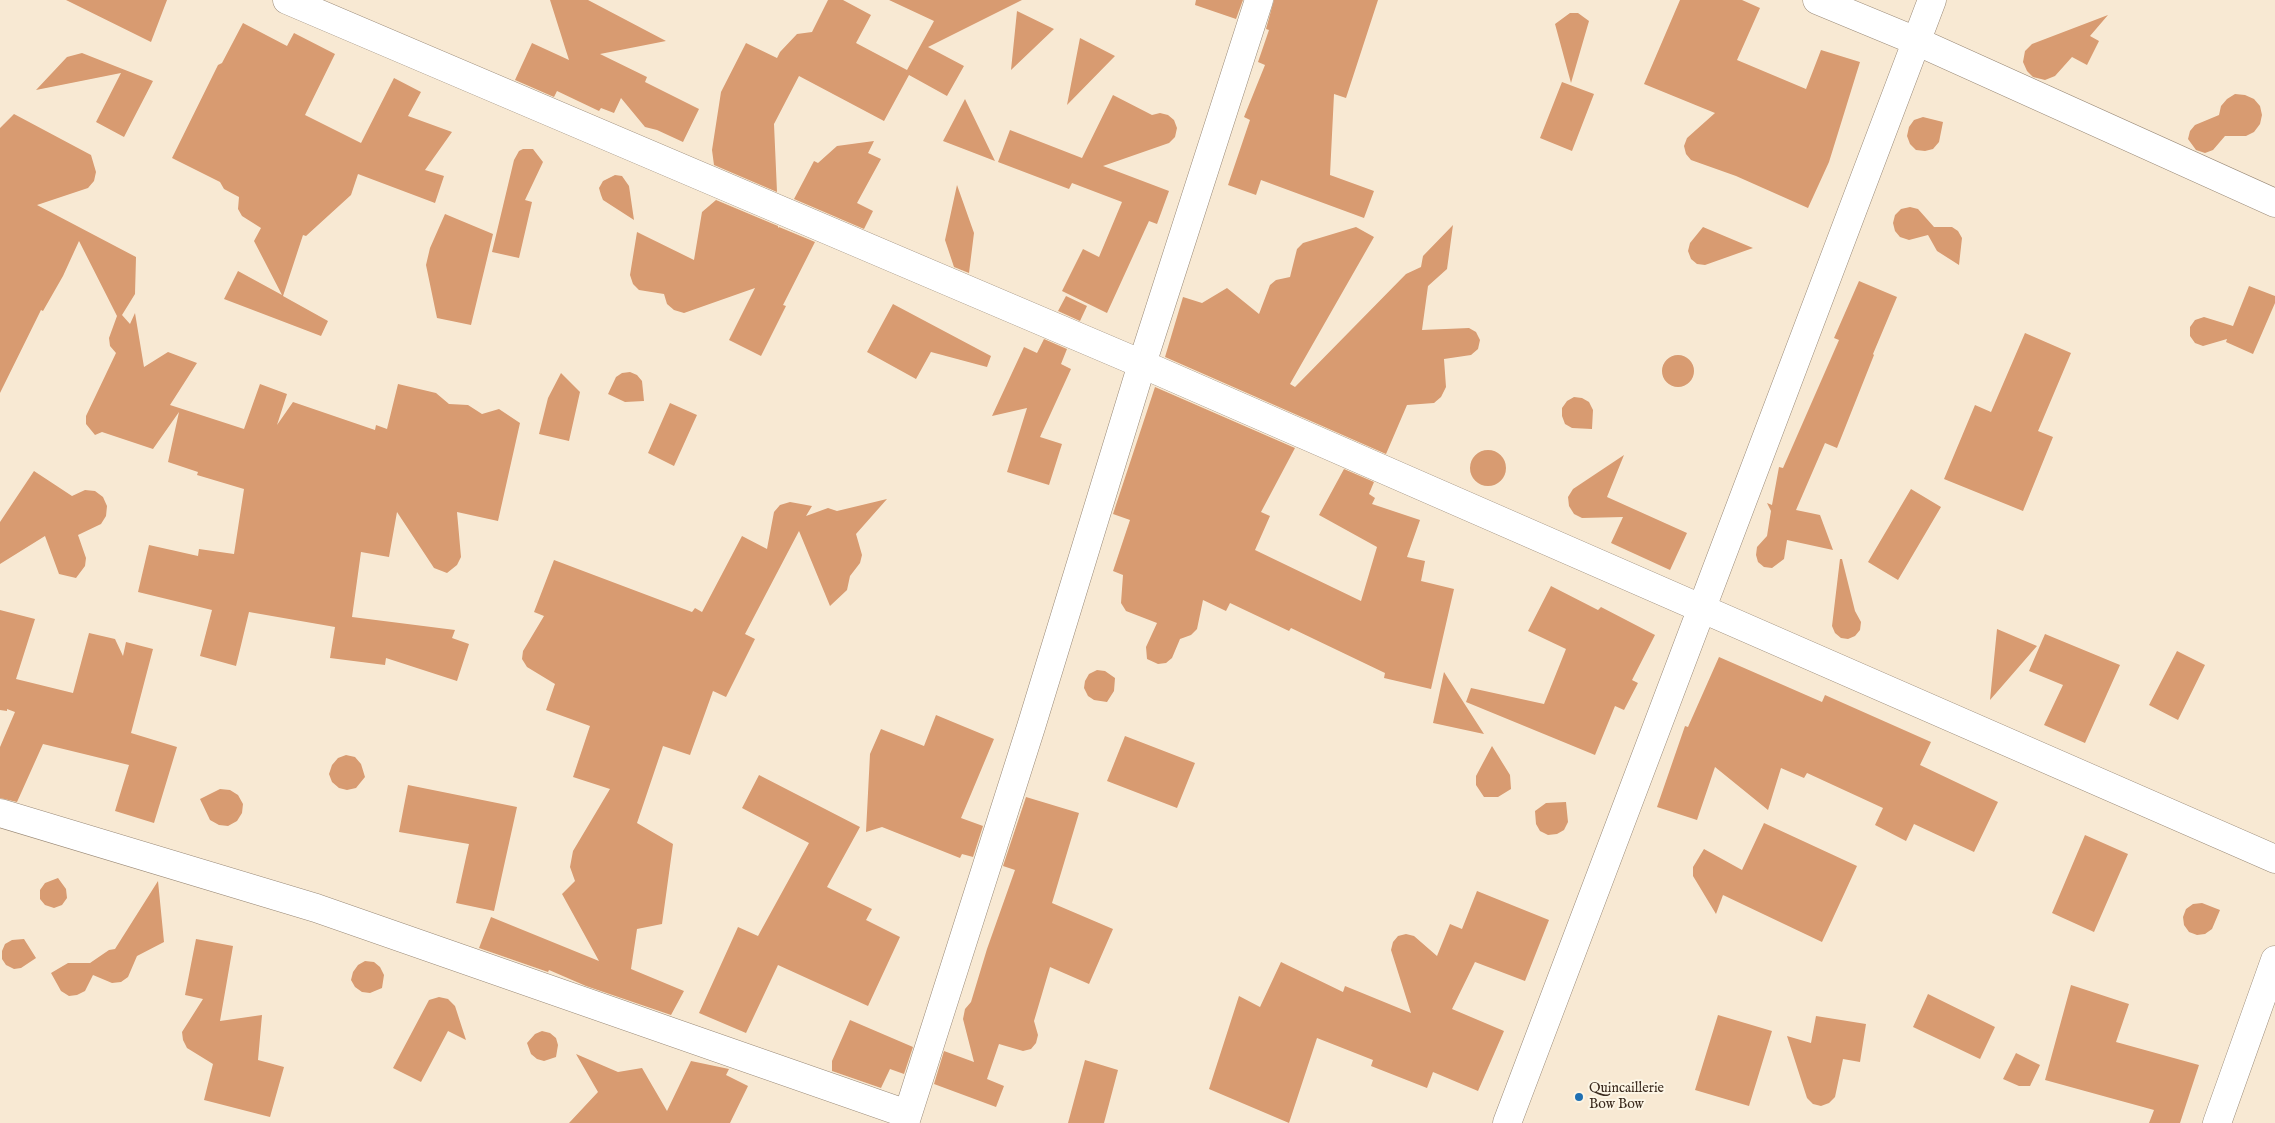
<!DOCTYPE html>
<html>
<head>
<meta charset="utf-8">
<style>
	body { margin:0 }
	canvas { display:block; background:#f8e9d3 }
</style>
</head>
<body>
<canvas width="2275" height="1123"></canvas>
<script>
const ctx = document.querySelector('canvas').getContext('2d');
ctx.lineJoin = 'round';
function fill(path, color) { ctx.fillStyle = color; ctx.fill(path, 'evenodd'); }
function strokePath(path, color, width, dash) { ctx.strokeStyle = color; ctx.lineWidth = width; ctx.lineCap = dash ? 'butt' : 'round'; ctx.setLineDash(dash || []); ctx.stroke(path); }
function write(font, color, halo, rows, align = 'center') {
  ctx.font = font + ' "IM FELL English",serif'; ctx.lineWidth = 4; ctx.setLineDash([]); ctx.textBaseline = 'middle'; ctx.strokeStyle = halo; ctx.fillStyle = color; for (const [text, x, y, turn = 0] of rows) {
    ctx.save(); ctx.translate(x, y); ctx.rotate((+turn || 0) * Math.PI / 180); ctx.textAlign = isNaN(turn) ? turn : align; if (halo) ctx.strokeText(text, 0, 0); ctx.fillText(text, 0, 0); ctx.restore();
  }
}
fill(new Path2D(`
	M66,0h101l-16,42z
	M550,0h38l78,41 -66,13 47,23 -2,5 54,27 -16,33 -26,-12 -12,-3 -24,-29 -7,15 -13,-5 -2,3 -42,-20 -3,6 -39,-17 17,-37 37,17z
	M828,0h15l28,15 -15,28 51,27 27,-49 -45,-21h133l-94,47 36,19 -17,30 -38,-21 -25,46 -85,-45 -25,48 3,68 -63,-27 -2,-15 9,-58 25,-49 31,15 3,-6 17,-18 15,-2z
	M1196,0h47l-7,19 -41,-14z
	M1274,0h104l-32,98 -12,-4 -4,81 44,16 -10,27 -103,-38 -5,15 -28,-10 22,-65 -6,-3 21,-52 -7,-3 11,-32 -3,-1z
	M1680,0h62l18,8 -23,52 69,29 15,-39 39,12 -31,100 -21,46 -72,-32 -45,-16 -5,-6 -2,-8 3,-8 28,-25 -71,-29z
	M1017,11l37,18 -43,41z
	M1570,13h8l11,8 -18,62 -16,-59z
	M2108,15l-18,21 9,5 -12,24 -15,-8 -17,19 -10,4 -12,-3 -6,-6 -4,-9 2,-11 7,-7z
	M243,23l44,23 7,-13 41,21 -30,61 56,28 33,-65 27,14 -13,24 44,16 -27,38 19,6 -9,27 -77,-29 -7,21 -45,41 -3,-1 -20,61 45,25 -7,15 -97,-37 14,-28 44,24 -28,-54 7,-13 -19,-12 -4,-7 1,-12 -15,-8 -4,-7 -48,-24 46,-93 4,-2z
	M1080,38l35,18 -48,49z
	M82,53l71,28 -29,56 -28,-15 25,-49 -85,17 31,-33z
	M1562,82l32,12 -22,57 -32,-13z
	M2235,94l10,1 9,4 6,7 2,9 -2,9 -6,8 -8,4h-21l-12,14 -8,3 -9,-3 -8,-11 2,-8 5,-6 24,-10 2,-9 6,-7z
	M1113,95l39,20 8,-2 8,2 6,5 3,8 -2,9 -6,6 -66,23 66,25 -12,33 -8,-3 -42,92 -45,-22 21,-42 16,8 23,-55 -50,-19 -3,6 -71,-27 12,-32 72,28z
	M965,99l30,62 -52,-20z
	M14,114l77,41 5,17 -2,9 -6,7 -51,17 99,52 -1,37 -13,21 8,9 5,-11 9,54 24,-15 29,11 -27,42 74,24 16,-45 27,10 -10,31 16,-23 82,28 1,-5 11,4 11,-45 38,9 13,11 19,1 14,9 17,-5 21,14 -22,98 -41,-9 4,45 -4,8 -10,8 -13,-5 -37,-56 -8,45 -28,-5 -9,65 103,13 -3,8 17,6 -12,37 -71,-23 -1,7 -55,-7 5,-31 -86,-15 -13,54 -36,-10 12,-46 -74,-18 11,-47 49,11 1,-7 35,5 10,-65 -47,-14 1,-3 -30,-10 11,-50 -26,37 -51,-17 -7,3 -9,-11v-8l30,-63 -6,-7 -1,-8 8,-22 -38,-75 -16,35 -20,35 -2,-1 -41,83v-265z
	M1923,117l20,5 -4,20 -6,7 -8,2 -9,-1 -6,-6 -3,-8 2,-9 5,-7z
	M874,141l-6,12 13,6 -24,44 16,8 -9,18 -70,-30 20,-38 4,2 19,-17z
	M523,149h10l10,13 -18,38 7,2 -13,56 -27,-6 22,-92 5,-9z
	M615,175l7,1 7,10 5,34 -31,-20 -2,-5 -2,-7 4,-7z
	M957,185l17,48 -5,40 -15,-6 -9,-27z
	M716,200l62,26v2l1,-1 36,15 -32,63 3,1 -25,50 -32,-16 26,-52 -71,25 -10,-3 -7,-6 -3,-10 -25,-4 -6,-6 -3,-9 7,-43 57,28 8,-48z
	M1910,207l8,2 16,18h18l6,4 4,7 -3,27 -22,-14 -9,-16 -19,5 -9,-3 -5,-6 -2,-8 2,-8 6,-6z
	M445,214l48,20 -22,91 -34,-7 -11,-53 4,-17z
	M1453,225l-6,44 -19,17 -6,44 47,-2 7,4 4,8 -2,9 -7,6 -27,4 2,28 -5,10 -7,6 -27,2 -21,49 -221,-97 18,-60 19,6 25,-15 32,26 11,-29 6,-5 14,-3 7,-28 6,-6 53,-16 18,10 -84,147 5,3 111,-113 15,-7 2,-11z
	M1703,227l50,21 -48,17 -8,-1 -6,-5 -3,-8 2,-8z
	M1859,281l38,16 -24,57 1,1 -37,93 -12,-5 -29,67 24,5 13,35 -46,-10 -3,19 -12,9 -8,-1 -6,-5 -2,-7 1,-8 10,-11 4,-25 -4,-8 5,2 7,-38 4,1 56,-128 -5,-2z
	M2249,286l26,10v7l-22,51 -27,-12 1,-3 -24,7 -8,-3 -5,-7v-9l5,-7 9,-3 29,9z
	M1066,296l21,10 -7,15 -22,-10z
	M893,304l98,52 -4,11 -56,-15 -15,27 -49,-27z
	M2025,333l46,20 -33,78 15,6 -30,74 -79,-32 31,-74 16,7z
	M1044,339l23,10 -6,15 10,5 -31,68 22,7 -13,41 -42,-13 20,-64 -35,8 32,-69 13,6z
	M1662 371a16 16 0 1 1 32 0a16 16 0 1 1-32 0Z
	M630,372l7,3 5,6 2,20 -19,1 -17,-8 8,-17 6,-4z
	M561,373l19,19 -11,49 -30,-7 9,-36z
	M1155,387l140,61 -34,64 9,4 -15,34 106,51 16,-54 -58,-32 25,-46 30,13 -5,12 6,4 -3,6 48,16 -13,37 18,4 -4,20 33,8 -23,100 -47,-11 1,-5 -94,-45 -2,3 -59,-28 -4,8 -23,-11 -6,29 -6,6 -11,4 -8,19 -6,5 -8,1 -11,-5 -1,-12 11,-24 -31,-12 -5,-8 2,-28 -10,-4 17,-51 -17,-6z
	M1574,397l8,1 7,4 4,8 -1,19 -20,-1 -7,-4 -3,-8v-8l5,-7z
	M670,403l27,12 -23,51 -26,-13z
	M1470 468a18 18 0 1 1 36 0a18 18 0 1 1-36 0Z
	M1624,455l-17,42 80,36 -17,37 -59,-27 12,-26 -41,1 -8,-4 -5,-8 -1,-9 5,-8z
	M34,471l38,25 13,-6 10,1 8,6 4,9 -1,10 -5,8 -23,11 8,23 -1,8 -9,12 -17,-4 -14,-38 -45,28v-42z
	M1911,489l30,18 -43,73 -30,-18z
	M887,499l-31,35 6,21 -2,8 -10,13 -3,14 -17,16 -31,-75 -54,103 10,5 -29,58 -13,-6 -23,64 -27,-9 -26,77 36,21 -11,80 -25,5 -6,40 53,22 -13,24 -85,-29 -37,-16 -1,2 -69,-24 12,-31 108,44 -37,-67 13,-13 -5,-14 3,-16 37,-62 -37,-12 17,-51 -44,-16 9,-26 -28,-17 -5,-8 1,-8 21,-35 -10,-4 20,-52 138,52 3,-4 7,4 40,-76 25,13 7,-37 6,-7 10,-3 22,4 -6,10 22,-8 9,3z
	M1840,559h2l13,52 6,11 -1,8 -5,6 -7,3 -7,-1 -6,-5 -3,-7z
	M1551,586l47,24 3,-3 54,28 -23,45 6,3 -14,27 -9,-4 -20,49 -129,-53 5,-14 73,16 22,-55 -38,-18z
	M0,610l35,9 -19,60 57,14 16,-60 26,6 8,17 3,-14 27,7 -22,84 46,14 -23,76 -39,-12 14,-46 -86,-21 -26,58 -17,-4v-51l15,-35 -8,-3v2l-7,-1z
	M1997,629l40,17 -47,54z
	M2045,634l75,31 -35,78 -41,-18 19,-40 -34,-14z
	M2177,651l28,14 -27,55 -29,-15z
	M1719,657l103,45 3,-7 106,47 -11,23 78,37 -24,50 -60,-28 -8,17 -31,-16 8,-17 -76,-35 -3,5 -23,-10 -13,42 -53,-43 -18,53 -40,-13 28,-81 3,1z
	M1097,670l8,1 10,7 -1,13 -7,11 -13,-2 -6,-4 -4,-8 1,-7 4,-7z
	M1444,672l40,62 -51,-11z
	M936,715l58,24 -33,79 22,8 -10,31 -11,-3 -2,4 -78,-31 -16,5 4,-78 11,-25 43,17z
	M1125,736l70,27 -18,45 -70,-27z
	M1492,746l18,29 1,14 -13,8h-14l-8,-12v-9z
	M346,755l9,2 6,7 4,13 -9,11 -9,2 -8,-2 -7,-6 -3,-8 3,-9 6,-7z
	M759,775l101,52 -33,60 45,22 -6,11 34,17 -32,69 -90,-41 -32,68 -47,-20 39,-86 20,9 51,-93 -67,-35z
	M408,785l109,22 -23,104 -38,-8 13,-59 -70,-12z
	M220,789l10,1 8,5 5,9 -1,9 -5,8 -9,5 -9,-1 -9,-5 -10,-21z
	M1026,797l53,16 -27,90 61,26 -24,55 -39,-17 -16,54 4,14 -2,8 -5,6 -8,2 -24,-7 -12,35 17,7 -8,21 -62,-23 10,-33 30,11 -11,-43 2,-10 6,-7 16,-53 28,-79 -12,-4z
	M1566,802l2,20 -4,8 -7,4 -9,1 -8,-4 -4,-7 -1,-13 11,-8z
	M1764,823l93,43 -35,76 -99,-47 -7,19 -23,-38v-9l11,-18 38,21z
	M2085,835l43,19 -34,78 -42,-19z
	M58,878l8,11 1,9 -5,7 -8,3 -9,-3 -5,-6v-9l5,-7z
	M158,881l6,61 -27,14 -9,21 -7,5 -9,1 -19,-8 -8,16 -8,4 -8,1 -8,-5 -10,-18 17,-10h22l19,-13 6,-1z
	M1477,891l72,29 -24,61 -50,-19 -23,47 52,22 -26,60 -45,-19 -6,16 -56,-22 2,-6 -56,-22 -28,85 -80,-34 30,-93 21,11 21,-45 62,30 2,-6 66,27 -20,-63 2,-8 5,-6 8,-2 8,2 23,20 13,-32 12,5z
	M2202,903l18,7 -8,19 -7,5 -8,1 -8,-3 -5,-7 -1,-8 3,-8 7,-5z
	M24,939l12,19 -15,10 -7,1 -8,-4 -4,-6v-8l3,-7 7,-4z
	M196,939l37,7 -13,75 42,-6 -4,45 26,7 -14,50 -66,-17 9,-36 -26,-16 -4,-8 -1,-8 21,-33 -18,-4z
	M365,961l9,1 6,5 4,8 -2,13 -12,5 -8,-1 -7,-5 -4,-7 2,-8 5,-7z
	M2071,985l58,19 -13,38 83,23 -19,58h-31l5,-13 -109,-30z
	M1928,994l67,33 -15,32 -67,-32z
	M439,997l9,2 7,7 11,34 -18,-9 -27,51 -28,-14 36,-68z
	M1718,1015l54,16 -23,75 -54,-16z
	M1816,1016l50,8 -6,38 -17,-3 -8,38 -6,6 -8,3 -8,-2 -6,-6 -20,-62 24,7z
	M850,1020l63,27 -9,27 -14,-5 -9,19 -49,-17v-10z
	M542,1031l8,2 6,5 2,7 -2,12 -12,4 -7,-2 -6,-5 -4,-11 8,-9z
	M2016,1053l24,12 -10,21h-11l-16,-7z
	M576,1054l42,18 24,-4 25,43 24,-50 38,8 -3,6 22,11 -18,37h-161l29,-31z
	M1085,1060l33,10 -14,53h-36z`), '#d89b71');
const minor = new Path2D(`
	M287,0l855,364 1133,495
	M1817,0l99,41 359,162
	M0,813l316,95 591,206
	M905,1123l126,-396 111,-363 117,-364
	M1507,1123l425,-1123
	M2217,1123l58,-163`);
strokePath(minor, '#9a8a78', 29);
strokePath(minor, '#fff', 28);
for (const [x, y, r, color] of [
	[1579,1097,5,"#1f6fb2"]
]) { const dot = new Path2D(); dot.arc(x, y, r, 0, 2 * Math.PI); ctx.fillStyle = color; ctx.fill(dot); strokePath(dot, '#fcf5e5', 2); }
write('14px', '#3b2a1e', '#fcf5e5', [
	["Quincaillerie",1589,1089],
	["Bow Bow",1589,1105]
], 'left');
</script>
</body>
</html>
